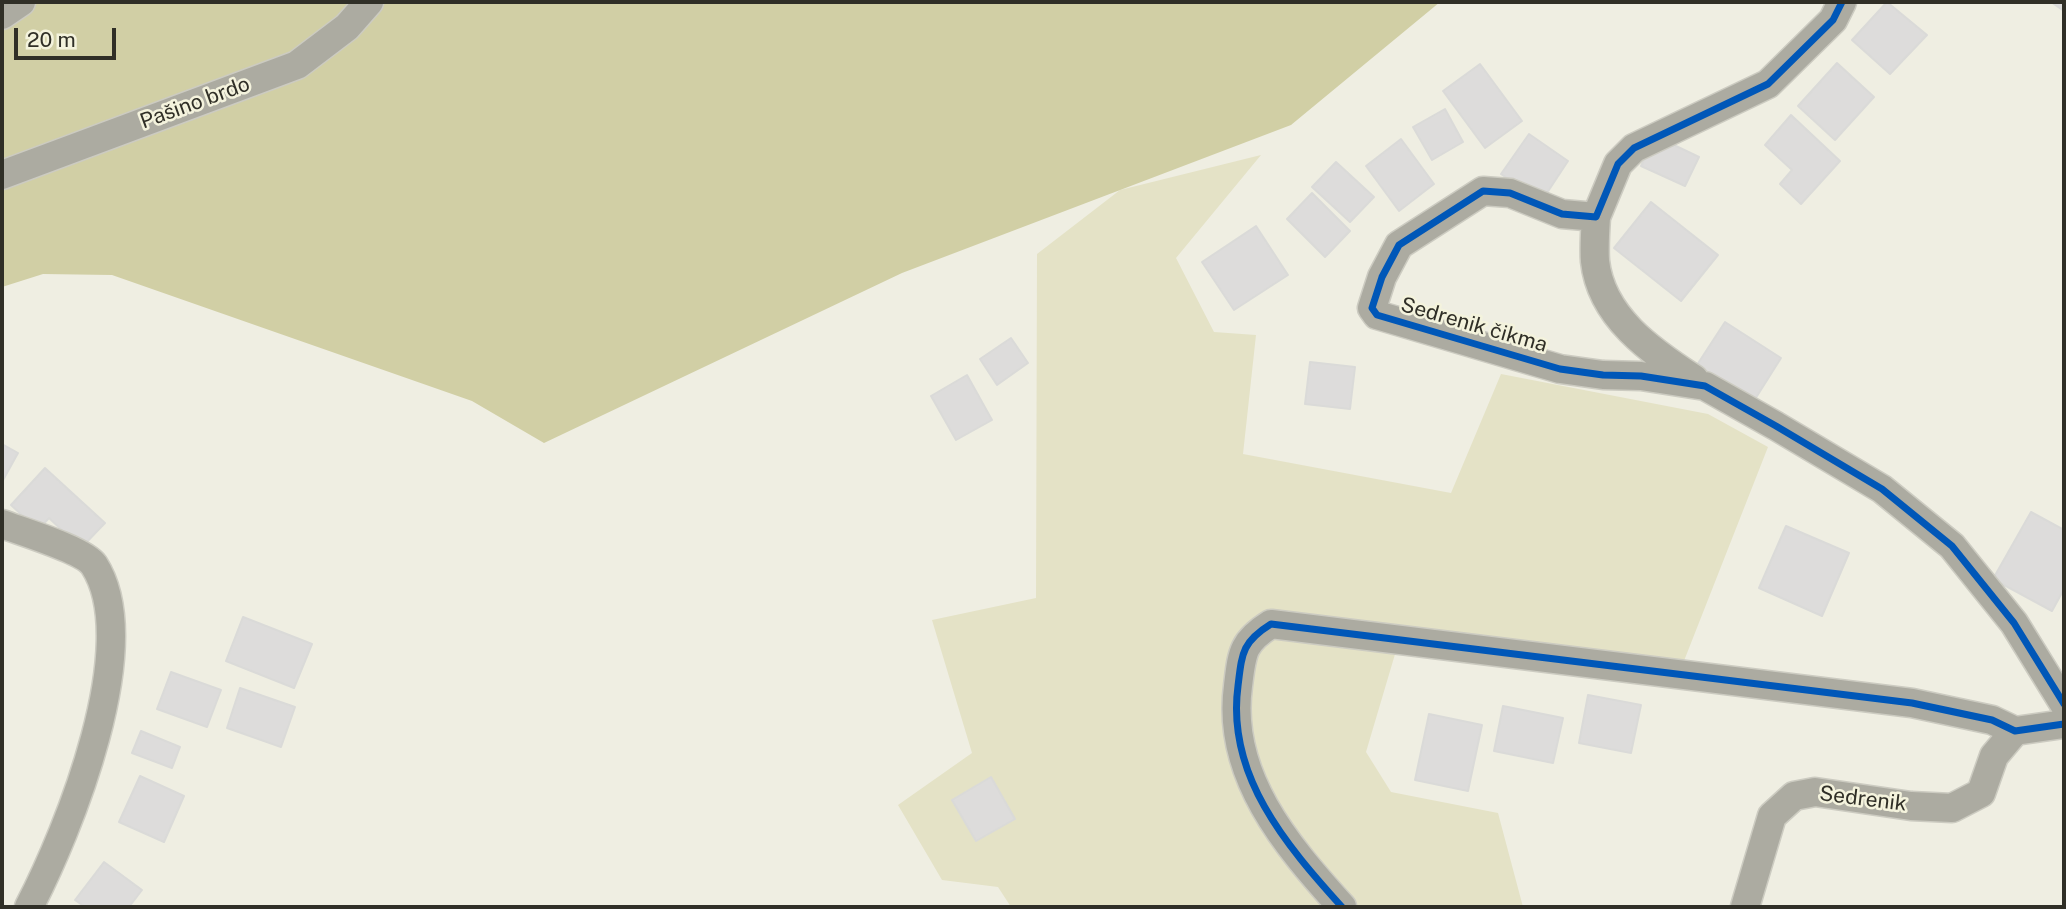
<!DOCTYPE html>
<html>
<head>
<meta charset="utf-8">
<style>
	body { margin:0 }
	#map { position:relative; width:2066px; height:909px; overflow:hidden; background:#efeee2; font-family:"Public Sans",sans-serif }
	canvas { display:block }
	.frame { position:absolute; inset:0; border:4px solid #302f27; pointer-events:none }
	.scale { position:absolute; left:14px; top:28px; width:102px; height:32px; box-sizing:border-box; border:4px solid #302f27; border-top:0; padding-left:9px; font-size:21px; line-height:24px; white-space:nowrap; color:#302f27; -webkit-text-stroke:5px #f4f3dd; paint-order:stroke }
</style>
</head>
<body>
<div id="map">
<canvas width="2066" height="909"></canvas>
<div class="frame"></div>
<div class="scale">20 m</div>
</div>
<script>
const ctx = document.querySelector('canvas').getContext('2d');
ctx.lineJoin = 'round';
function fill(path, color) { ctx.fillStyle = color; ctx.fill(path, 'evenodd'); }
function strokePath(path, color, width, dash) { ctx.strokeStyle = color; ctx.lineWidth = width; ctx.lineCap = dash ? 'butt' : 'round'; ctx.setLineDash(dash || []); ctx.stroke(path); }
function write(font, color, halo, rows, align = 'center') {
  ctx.font = font + ' "Public Sans",sans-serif'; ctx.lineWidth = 5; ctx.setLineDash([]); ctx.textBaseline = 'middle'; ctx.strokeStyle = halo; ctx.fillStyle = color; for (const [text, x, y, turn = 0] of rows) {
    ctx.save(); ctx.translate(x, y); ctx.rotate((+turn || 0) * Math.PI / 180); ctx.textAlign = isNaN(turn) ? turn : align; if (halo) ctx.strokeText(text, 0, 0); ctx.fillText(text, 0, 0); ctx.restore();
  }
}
fill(new Path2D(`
	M1261,155l-85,103 38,74 42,3 -13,119 208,39 50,-119 207,40 60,33 -88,224 -279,-37 -35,118 25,40 107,21 25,94h-512l-13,-20 -56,-7 -44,-75 74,-52 -40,-133 104,-22 1,-344 83,-64z`), '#e4e2c6');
fill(new Path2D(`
	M2,2h1438l-149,123 -389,148 -358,170 -72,-42 -360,-126 -69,-1 -41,13z`), '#d1cfa5');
const building = new Path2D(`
	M1887,2l40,33 -37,39 -38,-34z
	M2051,2h13v9z
	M1837,63l37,34 -39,43 -37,-34z
	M1480,64l42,57 -37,27 -42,-57z
	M1445,109l18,33 -31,18 -19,-33z
	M1791,115l49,46 -39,43 -21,-20 12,-14 -27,-25z
	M1529,134l39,27 -27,41 -40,-28z
	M1655,136l44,21 -14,29 -44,-20z
	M1401,139l33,45 -35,27 -33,-45z
	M1336,162l38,35 -24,25 -38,-35z
	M1312,193l38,38 -25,26 -38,-38z
	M1651,202l67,53 -37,46 -67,-53z
	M1256,226l32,49 -54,35 -32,-48z
	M1725,322l56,36 -29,46 -57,-36z
	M1011,338l17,25 -31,22 -17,-26z
	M1310,362l45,5 -5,42 -45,-5z
	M967,375l25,45 -36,20 -25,-44z
	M2,444l16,9 -16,29z
	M45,468l60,55 -24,25 -32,-30 -11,12 -27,-25z
	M2031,512l33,18v59l-12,22 -59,-32z
	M1786,526l63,27 -27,63 -63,-28z
	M243,617l69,27 -18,44 -68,-27z
	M171,672l50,18 -14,37 -50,-18z
	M240,688l55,19 -14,40 -54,-19z
	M1588,695l53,10 -10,48 -52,-10z
	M1503,706l60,12 -10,45 -59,-12z
	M1429,714l53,11 -14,66 -53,-11z
	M141,731l39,16 -8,21 -40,-15z
	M140,776l44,20 -20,46 -45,-20z
	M991,777l24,42 -39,22 -24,-41z
	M104,862l38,28 -13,17h-44l-10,-7z`);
fill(building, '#dddcdb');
strokePath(building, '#dadad8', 2);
const street = new Path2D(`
	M1842,2l-9,18 -65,64 -134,64 -16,16 -22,53 -34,-3 -52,-21 -27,-2 -84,54 -17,32 -10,31 5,7 183,54 43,6 38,1 64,10 71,40 106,63 70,57 62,77 50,81
	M2,15l19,-13
	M2,175l295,-110 50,-38 22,-25
	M1596,217c-1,15 -2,30 -1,44 6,56 56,90 99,118
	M2,524c18,7 82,26 92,41 51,79 -26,267 -65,342
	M1342,907c-56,-62 -116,-132 -104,-221 4,-33 4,-44 33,-62l641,79 80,17 23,11 49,-7
	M1745,907l27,-91 22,-20 21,-4 96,14 41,2 29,-15 13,-37 21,-25`);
strokePath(street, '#cccbc1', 31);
strokePath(street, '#acaba1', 28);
strokePath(new Path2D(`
	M1842,2l-9,18 -65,64 -134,64 -16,16 -22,53 -34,-3 -52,-21 -27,-2 -84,54 -17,32 -10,31 5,7 183,54 43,6 38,1 64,10 71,40 106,63 70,57 62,77 50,81
	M1342,907c-56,-62 -116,-132 -104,-221 4,-33 4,-44 33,-62l641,79 80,17 23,11 49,-7`), '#0057b8', 7);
write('21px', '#302f27', '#f4f3dd', [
	["Pašino brdo",195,103,-20],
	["Sedrenik čikma",1474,325,16],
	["Sedrenik",1863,799,7]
]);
</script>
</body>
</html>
